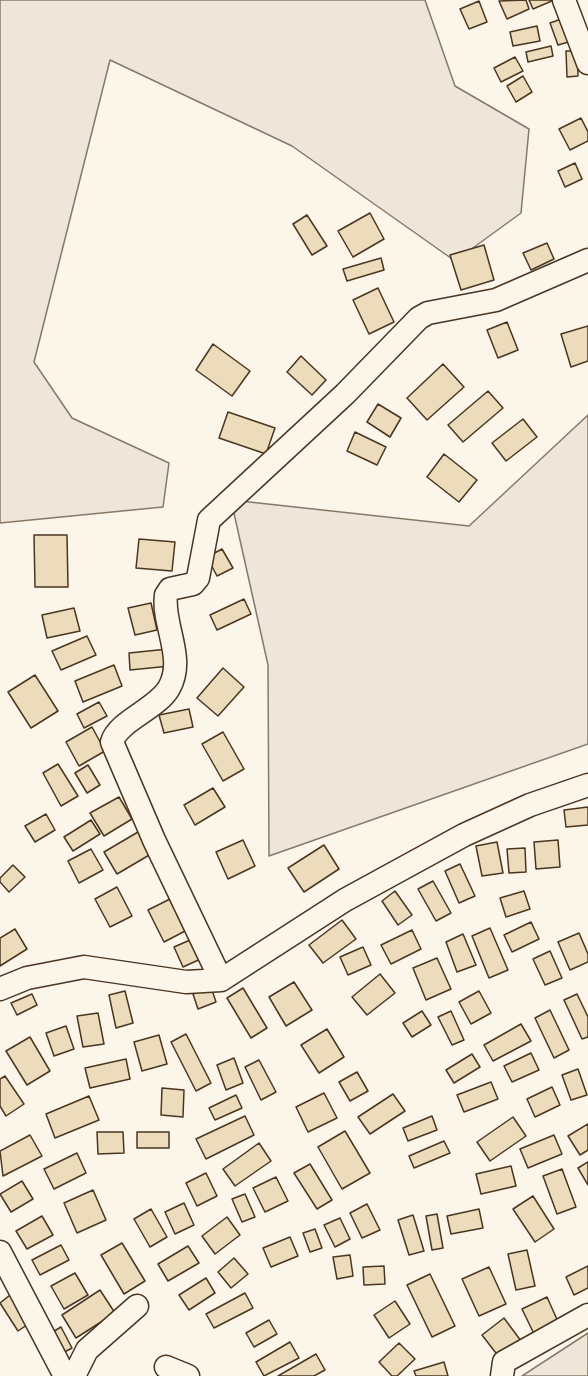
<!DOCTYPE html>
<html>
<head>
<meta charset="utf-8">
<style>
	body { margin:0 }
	canvas { display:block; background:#fbf6e9 }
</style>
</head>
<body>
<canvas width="588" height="1376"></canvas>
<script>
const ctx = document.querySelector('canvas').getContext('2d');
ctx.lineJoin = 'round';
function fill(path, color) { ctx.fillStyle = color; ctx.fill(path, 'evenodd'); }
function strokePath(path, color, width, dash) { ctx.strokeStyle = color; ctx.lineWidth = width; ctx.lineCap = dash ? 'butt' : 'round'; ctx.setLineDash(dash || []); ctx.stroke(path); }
const green = new Path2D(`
	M0,0h425l30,86 74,43 -8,84 -66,48 -163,-115 -182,-86 -76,302 38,56 97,45 -6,44 -163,16z
	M588,415v329l-319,112 -1,-191 -37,-165 238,26z
	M588,1333v43h-66z`);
fill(green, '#ede6d9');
strokePath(green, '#887966', 1.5);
const building = new Path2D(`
	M526,0l3,9 -22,10 -8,-18z
	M529,0h25l-21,9z
	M479,1l8,21 -18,7 -9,-20z
	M564,18l8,23 -14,4 -8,-22z
	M537,26l3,15 -27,5 -3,-14z
	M551,46l2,10 -25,6 -2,-10z
	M566,51h11l1,25 -11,1z
	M515,57l8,14 -22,11 -7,-14z
	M523,76l9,16 -16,10 -9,-16z
	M581,118l7,14v9l-18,9 -11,-21z
	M575,163l7,16 -17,8 -7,-16z
	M370,213l14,26 -31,18 -15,-26z
	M307,215l20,31 -15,9 -19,-31z
	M547,243l7,16 -23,11 -8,-17z
	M484,245l10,35 -33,10 -11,-35z
	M381,258l3,12 -37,11 -4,-12z
	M378,288l16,34 -25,12 -16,-34z
	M507,322l11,28 -20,8 -11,-28z
	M588,326v35l-17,6 -10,-33z
	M213,344l37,27 -18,25 -36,-26z
	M301,356l25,24 -14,15 -25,-23z
	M443,364l21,23 -37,33 -20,-22z
	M488,391l15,17 -40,34 -15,-17z
	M378,404l23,14 -11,19 -23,-15z
	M228,412l47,16 -9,26 -47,-16z
	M523,419l14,18 -31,24 -14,-18z
	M355,432l31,15 -9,18 -30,-14z
	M444,454l33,26 -18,22 -32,-25z
	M34,535h33l1,52h-33z
	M139,539l36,3 -3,29 -36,-3z
	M222,549l11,19 -16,8 -10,-19z
	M244,599l7,15 -34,16 -7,-15z
	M151,603l6,27 -22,5 -7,-27z
	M74,608l6,23 -33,7 -5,-23z
	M87,636l9,19 -35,15 -9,-19z
	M168,649l2,17 -40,4 -1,-17z
	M114,665l8,21 -39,16 -8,-21z
	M223,668l21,19 -26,29 -21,-18z
	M35,675l23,36 -27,17 -23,-36z
	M99,702l8,14 -23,12 -7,-14z
	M189,709l4,18 -29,6 -5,-18z
	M92,727l13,24 -26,15 -13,-24z
	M223,732l21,37 -21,12 -21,-37z
	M58,764l20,32 -17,10 -18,-33z
	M88,765l12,20 -13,8 -12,-20z
	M213,788l12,19 -30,18 -11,-20z
	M119,797l13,22 -28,17 -14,-23z
	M588,807v18l-22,2 -2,-17z
	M46,814l9,16 -20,12 -10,-16z
	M91,820l9,14 -27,17 -9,-14z
	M138,832l13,22 -34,20 -13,-22z
	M243,840l12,26 -27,13 -12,-27z
	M558,840l2,27 -24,2 -2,-27z
	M497,842l6,31 -21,3 -6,-30z
	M324,845l15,24 -35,23 -16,-24z
	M525,848l1,24 -17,1 -2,-24z
	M91,849l12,21 -24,13 -11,-22z
	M460,864l15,32 -16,7 -14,-32z
	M13,865l12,12 -16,15 -9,-10v-4z
	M433,881l18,32 -15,8 -18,-32z
	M117,887l15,29 -22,11 -15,-28z
	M395,891l17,24 -14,10 -16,-24z
	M524,891l6,18 -24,8 -6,-19z
	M176,896l15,32 -27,14 -16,-32z
	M342,920l14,19 -33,24 -14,-18z
	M531,922l8,17 -27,13 -8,-17z
	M490,928l18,42 -19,8 -17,-42z
	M15,929l12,20 -27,17v-28z
	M412,930l9,19 -30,15 -10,-19z
	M579,933l9,21v8l-18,8 -12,-28z
	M463,934l13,31 -19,7 -11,-30z
	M197,937l8,20 -22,10 -9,-20z
	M363,947l8,18 -23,10 -8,-18z
	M550,951l12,27 -17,7 -12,-26z
	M437,958l14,31 -25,11 -13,-32z
	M380,974l15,19 -28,22 -15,-18z
	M294,982l18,28 -26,16 -17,-29z
	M211,987l5,15 -18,7 -5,-15z
	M243,988l24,40 -16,10 -24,-40z
	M125,991l8,32 -17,5 -7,-33z
	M479,991l12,22 -20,11 -12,-22z
	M32,994l5,11 -20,10 -6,-12z
	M577,994l11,23v20l-6,2 -18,-39z
	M550,1010l19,40 -15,8 -19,-40z
	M422,1011l9,14 -19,12 -9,-14z
	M451,1011l13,29 -12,5 -14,-28z
	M98,1013l6,31 -21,3 -6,-31z
	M521,1024l10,17 -38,20 -9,-16z
	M66,1026l8,23 -20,7 -8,-23z
	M327,1029l17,28 -25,16 -18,-28z
	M186,1034l25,49 -15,8 -25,-49z
	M159,1035l8,29 -25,7 -8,-29z
	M30,1037l20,34 -23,14 -21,-34z
	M531,1053l8,17 -27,12 -8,-16z
	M472,1054l8,13 -26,16 -8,-13z
	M234,1058l9,25 -17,7 -9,-25z
	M126,1059l4,20 -40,9 -5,-20z
	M259,1060l17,32 -15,8 -16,-33z
	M578,1069l9,26 -16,5 -9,-25z
	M357,1072l11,19 -18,10 -11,-19z
	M5,1076l19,28 -18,12 -6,-10v-27z
	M491,1082l7,17 -34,13 -7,-17z
	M552,1087l8,18 -25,12 -8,-18z
	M162,1088l22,2 -1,27 -22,-2z
	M324,1093l13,25 -29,14 -12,-25z
	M393,1094l12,17 -35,23 -12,-17z
	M236,1095l6,13 -27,12 -6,-12z
	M89,1096l10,24 -44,18 -9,-24z
	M245,1116l9,19 -48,24 -10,-20z
	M432,1116l5,14 -29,11 -5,-13z
	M513,1117l13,19 -36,25 -13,-19z
	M588,1124v26l-8,5 -12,-19z
	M345,1131l25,42 -28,16 -24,-42z
	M97,1132h26l1,21 -26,1z
	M137,1132h32v16h-32z
	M30,1135l12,21 -39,20 -3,-25z
	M554,1135l8,19 -34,14 -8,-19z
	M444,1141l6,12 -36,15 -5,-12z
	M259,1143l12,18 -36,25 -12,-17z
	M77,1153l9,20 -32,16 -10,-20z
	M588,1162v23l-10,-17z
	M310,1164l22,36 -15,9 -23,-36z
	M511,1166l5,20 -35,8 -5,-20z
	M562,1169l14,38 -19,7 -14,-38z
	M206,1173l11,23 -20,10 -11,-23z
	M276,1177l12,24 -23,11 -12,-24z
	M22,1181l11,18 -22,13 -11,-18z
	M93,1190l13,30 -29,13 -13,-30z
	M245,1194l10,23 -13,5 -10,-23z
	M533,1196l21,33 -19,13 -22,-33z
	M184,1203l10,22 -19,9 -10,-22z
	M367,1204l13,26 -18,8 -12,-25z
	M151,1209l16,28 -17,10 -16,-28z
	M479,1209l4,19 -32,6 -4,-18z
	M437,1214l6,34 -11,2 -6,-34z
	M413,1215l11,36 -15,4 -11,-35z
	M42,1216l11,19 -26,14 -11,-18z
	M227,1217l13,18 -25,19 -13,-18z
	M340,1218l10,21 -15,8 -11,-22z
	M315,1229l7,19 -12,4 -7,-19z
	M290,1237l8,19 -27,11 -8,-19z
	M122,1243l23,38 -21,13 -23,-39z
	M61,1245l8,15 -29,15 -8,-15z
	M188,1246l11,17 -31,18 -10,-17z
	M527,1250l8,36 -19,4 -8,-36z
	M350,1255l3,21 -16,3 -4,-22z
	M234,1258l14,16 -17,14 -13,-16z
	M384,1266l1,18 -21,1 -1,-18z
	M588,1266v22l-14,7 -8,-18z
	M489,1267l17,37 -27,12 -17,-37z
	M75,1273l13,22 -24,14 -13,-23z
	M430,1274l25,52 -23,11 -25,-52z
	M206,1278l9,15 -26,17 -10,-15z
	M100,1290l15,23 -39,25 -14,-23z
	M14,1292l19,29 -15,10 -18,-28z
	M245,1293l8,15 -39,20 -8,-14z
	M547,1297l12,27 -24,12 -13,-27z
	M395,1301l15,23 -21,14 -15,-23z
	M504,1318l17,23 -22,16 -17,-22z
	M269,1320l8,14 -23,13 -8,-14z
	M61,1327l11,21 -15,8 -11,-20z
	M290,1342l9,16 -35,18 -8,-14z
	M399,1343l16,16 -18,17h-5l-13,-14z
	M316,1354l9,16 -11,6h-36z
	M444,1362l4,14h-32l-2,-5z`);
fill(building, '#ecdcbc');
strokePath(building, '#4a3520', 1.5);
const street = new Path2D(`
	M564,0l24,63
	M221,980l-67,-140 -42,-98c6,-21 45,-33 57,-54 17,-30 -7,-63 -3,-93l4,-6 23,-5 5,-6 11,-58 136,-126 74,-76 9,-5 68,-13 92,-40
	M0,989l27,-11 57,-11 102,15 35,-2 124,-80 119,-65 66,-30 58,-20
	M0,1252l65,124
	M166,1367l22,9
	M74,1376l13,-26 50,-44
	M502,1376l2,-14 84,-47`);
strokePath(street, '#4a3520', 25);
strokePath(street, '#fbf6e9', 22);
</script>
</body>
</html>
